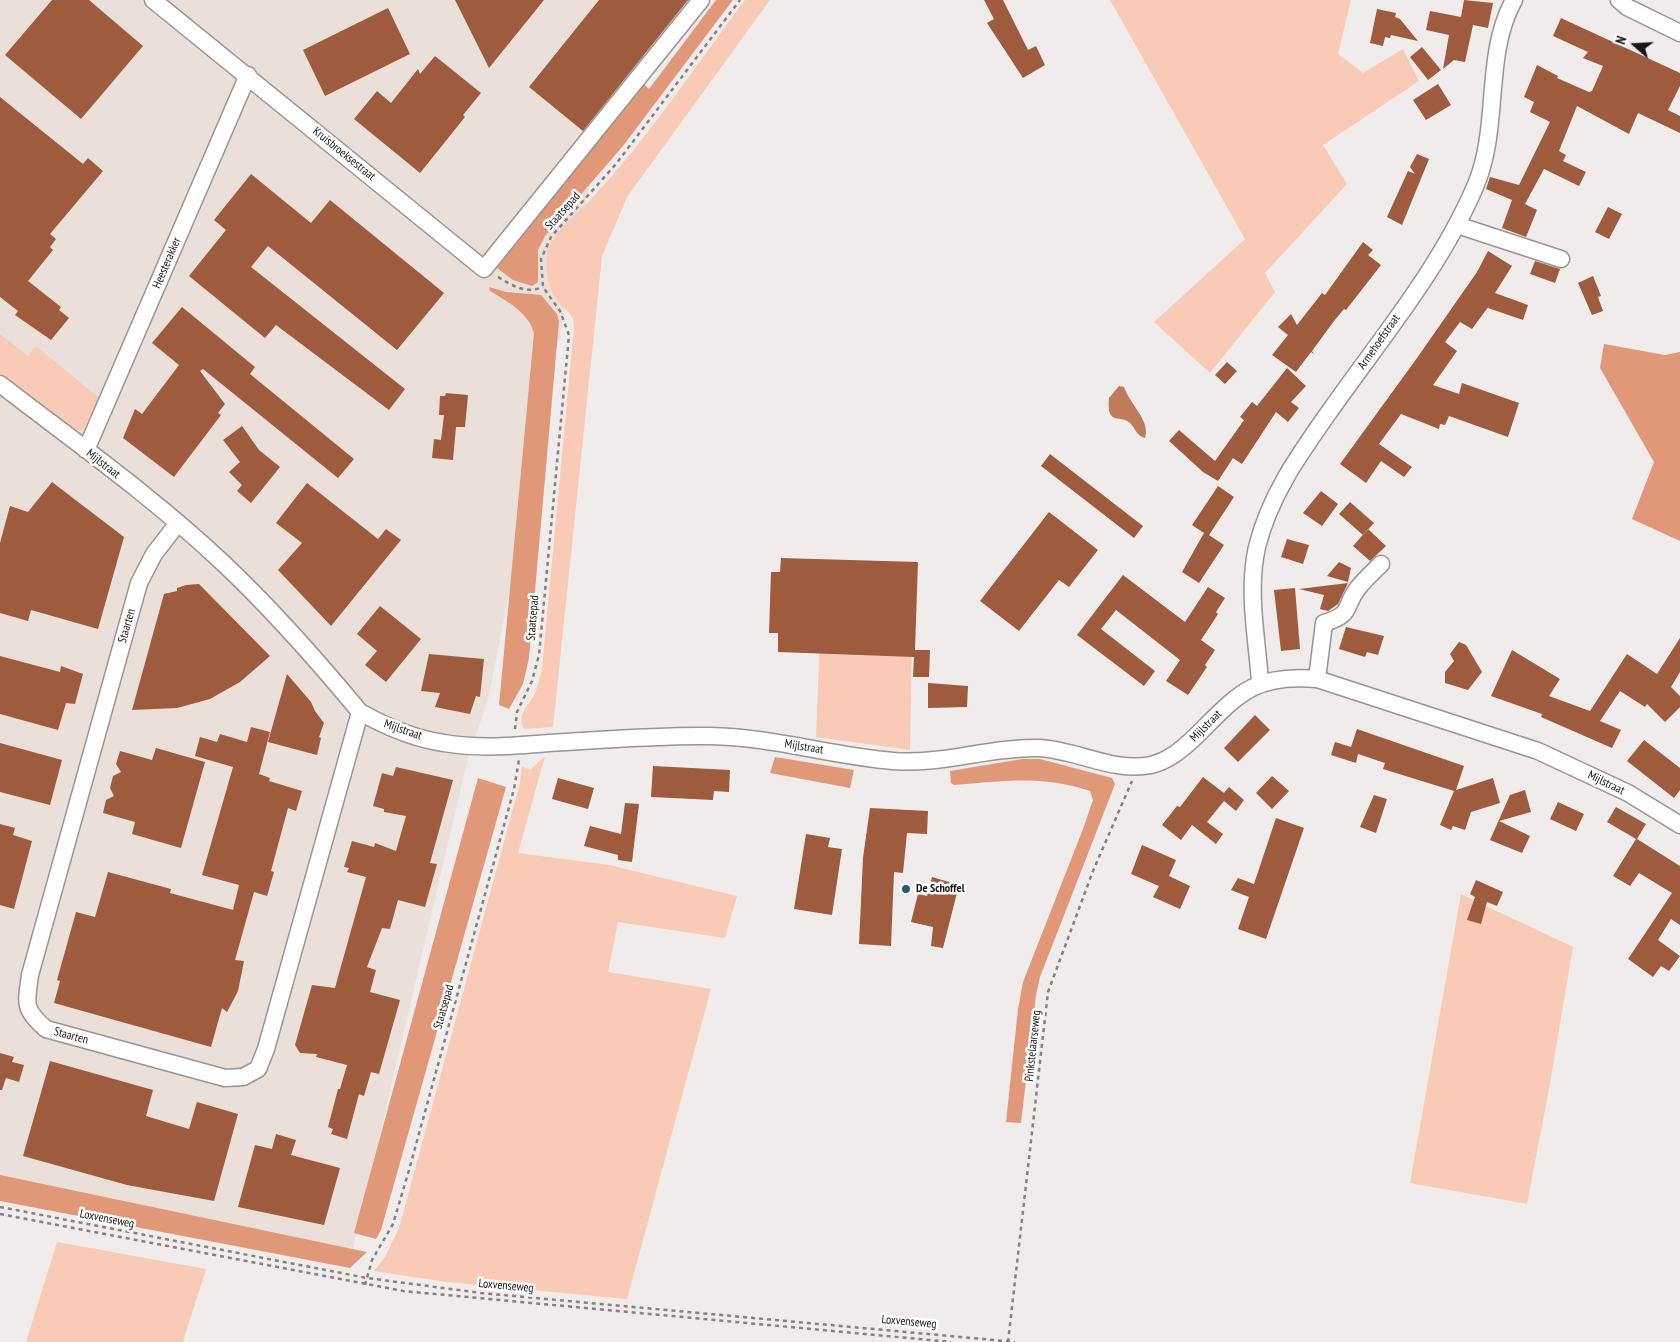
<!DOCTYPE html>
<html>
<head>
<meta charset="utf-8">
<style>
	body { margin:0 }
	#map { position:relative; width:1680px; height:1342px; overflow:hidden; background:#f0eceb; font-family:"PT Sans Narrow",sans-serif }
	canvas { display:block }
	.north { position:absolute; left:1610px; top:20px; width:50px; height:50px; -webkit-text-stroke:4px #fff; paint-order:stroke; rotate:289deg; font-size:14px; font-weight:700; line-height:20px; text-align:center; color:#181716 }
	.north::after { content:''; display:block; margin:auto; width:18px; height:22px; background:#181716; clip-path:polygon(50% 0,100% 100%,50% 72%,0 100%) }
</style>
</head>
<body>
<div id="map">
<canvas width="1680" height="1342"></canvas>
<div class="north">N</div>
</div>
<script>
const ctx = document.querySelector('canvas').getContext('2d');
ctx.lineJoin = 'round';
function fill(path, color) { ctx.fillStyle = color; ctx.fill(path, 'evenodd'); }
function strokePath(path, color, width, dash) { ctx.strokeStyle = color; ctx.lineWidth = width; ctx.lineCap = dash ? 'butt' : 'round'; ctx.setLineDash(dash || []); ctx.stroke(path); }
function write(font, color, halo, rows, align = 'center') {
  ctx.font = font + ' "PT Sans Narrow",sans-serif'; ctx.lineWidth = 5; ctx.setLineDash([]); ctx.textBaseline = 'middle'; ctx.strokeStyle = halo; ctx.fillStyle = color; for (const [text, x, y, turn = 0] of rows) {
    ctx.save(); ctx.translate(x, y); ctx.rotate((+turn || 0) * Math.PI / 180); ctx.textAlign = isNaN(turn) ? turn : align; if (halo) ctx.strokeText(text, 0, 0); ctx.fillText(text, 0, 0); ctx.restore();
  }
}
fill(new Path2D(`
	M0,0h705l-106,136 -111,564 -20,58 -115,491 -353,-72z`), '#ebdfda');
fill(new Path2D(`
	M745,0h25l-143,197 -25,59 -49,471 -29,2c-9,-14 6,-24 11,-36 3,-8 5,-16 7,-24l32,-343c0,-12 -9,-16 -16,-25 -10,-13 -13,-29 -11,-46 4,-22 30,-41 44,-56 56,-59 105,-134 154,-199z
	M1110,0h241l-13,54 25,19 40,-24 16,32 -96,64 24,39 -82,89 10,19 -65,81 -56,-51 91,-83z
	M0,334l28,22 8,-10 63,52 -16,32 -9,1 -74,-56z
	M820,636l92,3 -2,111 -94,-13z
	M545,756l-27,97 91,12 128,31 -12,42 -107,-16 -10,50 103,17 -84,310 -181,-17 -72,-11 11,-14 14,-29 121,-445 2,-17 8,4z
	M1461,894l112,53 -24,142 -22,115 -117,-21z
	M57,1242l149,27 -23,73h-157z`), '#f9cab6');
fill(new Path2D(`
	M716,0h17l-110,146 -78,90 -7,14v32l-6,4 -19,-6 -16,-12 144,-187 8,8z
	M489,287l17,5 35,3 16,19 2,7 -30,337 -6,26 -14,25 -10,-4 35,-372c-6,-21 -26,-31 -44,-42z
	M1604,344l61,11 15,-3v189l-48,-22 22,-57 -54,-94z
	M775,757l79,13 -4,18 -80,-15z
	M1022,759h18l72,19 3,6 -75,193 -4,18 -15,128 -15,-1 12,-113 5,-27 60,-153 10,-29 -3,-9c-47,-16 -88,-10 -136,-6l-3,-2 -1,-12z
	M478,778l28,9 -125,443 -5,9 -22,-6z
	M0,1175l367,77 -17,16 -350,-67z`), '#e19879');
fill(new Path2D(`
	M1119,386l5,1c5,16 27,34 21,51 -8,-2 -9,-8 -14,-14 -9,-11 -25,4 -22,-26z`), '#c07a5c');
fill(new Path2D(`
	M52,0h37l54,46 -62,73 -76,-64z
	M455,0h89l-55,68z
	M599,0h89l-105,131 -54,-44z
	M984,0h19l25,50 8,-4 9,19 -22,13 -36,-55 7,-4z
	M1464,0l29,3 -5,25 -15,-3 -8,37 -11,-2 -11,9 6,-34 -23,-5 4,-19 31,6z
	M388,8l22,46 -85,42 -22,-46z
	M1377,9l19,4 -1,4 5,2 18,22 -27,-6 -1,3 -5,-1 -2,9 -13,-3z
	M1561,18l119,55v13l-12,24 12,6v17l-42,-20 -9,21 -52,-28 -18,45 7,4 -3,6 23,11 -7,14 -35,-17 -19,35 12,6 -11,27 -24,-9 10,-28 -26,-11 4,-12 29,8 31,-63 -20,-10 4,-10 -10,-5 13,-32 21,11 -1,2 32,14 3,-1 11,-25 -20,-8 5,-6 -35,-16z
	M1422,47l19,23 -13,10 -18,-23z
	M435,56l46,37 -18,22 2,2 -45,56 -66,-54 23,-28 14,12 27,-34 2,5z
	M1438,84l13,21 -25,15 -13,-20z
	M0,97l83,67 5,-6 15,13 -53,63 6,5 -6,8 3,3 -25,31 33,26 -2,3 10,8 -18,22 -36,-25 3,-4 -18,-14z
	M1417,154l12,5 -27,66 -15,-8 21,-46 7,3 -5,-7z
	M251,174l60,49 19,-23 114,93 -47,57 -129,-104 -17,21 154,122 -16,21 -113,-85 -11,13 -76,-62 37,-46 -12,-10z
	M1608,207l14,7 -13,25 -14,-7z
	M1363,242l10,8 -5,5 13,10 -35,45 -2,-1 -10,12 -22,30 2,3 -3,-2 -15,20 -24,-17 16,-20 -10,-8 13,-13 6,11 25,-32 3,2z
	M1488,251l24,15 -17,27 33,12 -5,15 -35,-12 1,-2 -17,23 -12,-7 -15,20 12,9 -24,34 26,9 3,-11 57,20 -11,34 -59,-21 -4,9 -5,-1 -1,5 -38,-15 -22,30 33,23 -8,10 -23,-16 -15,22 -26,-19 77,-106 60,-86z
	M1535,261l25,8 -5,14 -25,-9z
	M1593,276l8,20 -3,1 5,14 -11,4 -14,-32z
	M182,307l73,60 -5,7 104,85 -16,19 -135,-109 -3,2 25,33 -7,9 3,2 -47,62 -51,-39 12,-29 7,5 37,-49 -27,-22z
	M1227,362l10,9 -12,13 -10,-9z
	M1287,368l19,18 -15,16 8,6 -11,14 -12,-10 -34,52 -9,-6 -15,23 -15,-9 -34,-31 10,-11 36,31 29,-41 -4,-3 12,-15 5,4z
	M446,393l22,2 -3,32h-9l-3,33 -21,-2 2,-19 7,1 3,-25h-5l1,-19h5z
	M242,426l17,24 21,17 -29,36 -14,-12 5,-6 -13,-13 11,-10 -17,-22z
	M1050,454l93,72 -9,12 -93,-72z
	M52,482l72,55 -26,92 -67,-19 -3,11 -28,-8v-70l10,-37 18,6z
	M307,483l71,56 8,-10 15,11 -70,86 -53,-56 24,-27 -26,-20z
	M1218,486l16,11 -25,38 15,10 -25,38 -17,-11 22,-39 -12,-8z
	M1321,491l17,13 -16,22 -19,-13z
	M1350,502l24,21 -11,12 -24,-21z
	M1049,512l49,38 -29,37 -10,-7 -40,51 -39,-30z
	M1368,529l18,17 -16,15 -17,-15z
	M1287,539l22,6 -6,19 -22,-7z
	M781,558l137,4 -3,88h15l-1,27h-16l1,-20 -136,-5v-19h-9l2,-61h9z
	M1339,562l12,6 -3,14 -21,-6z
	M1123,575l62,47 23,-35 17,11 -9,14 2,2 -17,26 14,10 -10,15 2,2 -19,28 -22,-14 14,-21 -64,-50 -15,19 54,42 -11,15 -67,-51z
	M1348,583l-10,21 -10,7 -8,-2 4,-14 -25,-6z
	M199,584l71,72 -30,26 -30,17 -33,9 -45,2 32,-116 13,-3v-3l9,-3z
	M1295,588l5,61 -19,2 -7,-61z
	M380,606l41,33 -35,43 -21,-17 12,-14 -20,-17z
	M1346,627l38,9 -6,19 -11,-3 -2,5 -26,-8z
	M1680,638v34l-9,15 9,9v11l-15,15 -18,-18 -2,3 -25,-16 -20,30 21,9 -9,18 -71,-31 1,-3 -51,-18 21,-46 48,29 -11,17 41,15 37,-57 30,20z
	M1459,642l7,3 16,27 -14,18 -23,-7v-11l9,-11 -4,-7z
	M429,654l55,5 -4,38 -4,-1 -6,18 -35,-7 5,-14 -19,-2z
	M0,656l60,16 1,-6 22,8 -8,30 -9,-1 -8,27 -58,-16z
	M287,674l24,28 4,9 9,12 -5,14 2,1 -4,17 -49,-13z
	M928,683l40,3 -1,21 -39,1z
	M1255,715l15,15 -32,32 -14,-14z
	M251,727l19,5 -11,42 11,4 -1,3 33,10 -6,20 -8,-3 -17,63 3,1 -7,24 -13,-4 -19,68 9,1 -6,30 -11,21 -5,-4 -11,39 -157,-44 6,-22 -3,-1 19,-68 19,5 13,-45 63,17 -1,4 63,17 6,-25 -37,-10 31,-108 -38,-11 5,-19 17,5 3,-8 27,8z
	M1357,729l107,37 -8,24 37,-12 7,25 -29,9 -6,18 -12,-4 -2,4 -11,-5 14,-34 -71,-22 2,-6 -27,-9 -2,9 -25,-8 4,-13 16,5z
	M1644,740l36,28v22l-6,8 -47,-37z
	M0,743l62,17 -12,45 -50,-13z
	M156,748l49,14 -24,86 -49,-14 3,-12 -32,-9 3,-13 8,-4 -4,-8 3,-12 8,-4 -5,-8 4,-13 32,9z
	M653,766l77,4 -1,22 -15,-1 -1,9 -62,-3z
	M396,767l57,13 -23,83 7,1 -12,43 -27,-7 -8,29 -8,-1 -15,39 9,3 -6,22 30,8 -21,74 -8,-2 -7,24 -5,-2 -12,45 -16,-5 2,-5 -5,-2 10,-38h2l7,-24 -31,-8 1,-3 -17,-1 -5,-8 17,-60 23,3 3,-11 28,-100 -19,-5 2,-4 -5,-1 8,-26 22,6 1,-4 21,8 10,-35 -22,-4v-3l-11,-3 9,-33 11,3z
	M1272,776l17,15 -17,18 -16,-16z
	M1203,777l21,16 5,-6 15,13 -8,11 -12,-10 -17,21 16,12 -7,10 -24,-19 -11,15 -19,-15 15,-19 3,1z
	M558,778l36,10 -6,21 -36,-10z
	M1525,790l6,22 -32,9 31,15 -8,17 -32,-13 20,-45z
	M1374,795l13,4 -11,34 -16,-6z
	M1558,802l26,12 -8,17 -26,-12z
	M625,803l14,1 -7,58 -14,-2v-5l-34,-9 6,-20 31,8z
	M1616,807l30,17 -9,15 43,27v59l-9,-6 -13,21 22,16 -11,15 -8,-5 -8,11 -25,-18 44,-66 -33,-20 -9,13 -17,-10 23,-37 -29,-17z
	M870,808l58,3 -1,23 -20,-1 -4,40 -9,-1 -3,74 -32,-2 4,-86z
	M1276,818l28,10 -38,111 -28,-10 11,-32 -18,-7 7,-12 16,6z
	M0,824l15,4 -2,7 19,6 -18,68 -14,-4z
	M806,834l24,4 -2,9 14,2 -10,66 -38,-6z
	M1142,845l34,15 -7,16 21,10 -10,23 -27,-12 6,-11 -28,-12z
	M932,877l27,8 -16,63 -12,-2 2,-19 -22,-5 7,-28 9,2z
	M1476,880l27,12 -6,14 -10,-4 -6,22 -14,-4 8,-23 -5,-3z
	M0,1053l14,4 -2,5 12,3 -5,17 -13,-4 -4,12h-2z
	M50,1061l103,29 -7,26 43,13 8,-27 41,12 -24,87 -87,-16 -104,-29z
	M276,1134l20,6 -5,15 49,13 -16,57 -86,-18 17,-62 17,4z`), '#9e5b3d');
const minor = new Path2D(`
	M153,0l331,269 217,-269
	M1619,0l8,7 53,26
	M1457,225l104,34
	M0,384c75,58 153,113 222,178 49,46 94,97 138,150 25,14 55,27 84,31 35,6 70,3 105,0 54,-3 107,-8 161,-7 62,1 122,20 183,25 49,4 96,-14 145,-13 37,1 75,25 113,17 17,-4 30,-15 42,-26 43,-42 58,-66 124,-60l221,72 90,42 52,32
	M86,450l162,-375
	M178,523l-24,31 -15,29 -109,392c-4,29 -7,34 16,54l179,49 18,-1 15,-8 8,-20 94,-337
	M1317,679l7,-56c30,-9 19,-16 34,-35 7,-9 15,-16 23,-24
	M1260,682c-3,-44 -13,-91 -3,-135 13,-53 44,-95 75,-139 50,-71 108,-140 143,-221 26,-60 8,-131 39,-187`);
strokePath(minor, '#979492', 19);
strokePath(new Path2D(`
	M498,277c15,9 27,17 45,10
	M515,729l2,-17 15,-31 7,-26 30,-320 -9,-24 -17,-24 -2,-28 10,-22 65,-73 124,-164
	M0,1207l367,71 114,15 534,49
	M0,1214l403,77 548,51
	M365,1285l7,-25 21,-36 16,-54 105,-381 5,-29
	M1008,1342l40,-350 45,-121 39,-90`), '#848180', 2.5, [4, 4]);
strokePath(minor, '#fff', 16);
for (const [x, y, r, color] of [
	[906,889,5,"#1f5f75"]
]) { const dot = new Path2D(); dot.arc(x, y, r, 0, 2 * Math.PI); ctx.fillStyle = color; ctx.fill(dot); strokePath(dot, '#fff', 2); }
write('12px', '#181716', '#fff', [
	["Kruisbroeksestraat",344,154,39],
	["Staatsepad",563,211,-48],
	["Heesterakker",167,263,-67],
	["Armehoefstraat",1379,342,-55],
	["Mijlstraat",103,464,38],
	["Staatsepad",533,618,-85],
	["Staarten",127,626,-74],
	["Mijlstraat",1206,726,-45],
	["Mijlstraat",403,730,19],
	["Mijlstraat",804,747,9],
	["Mijlstraat",1606,783,26],
	["Staatsepad",444,1007,-74],
	["Staarten",71,1036,15],
	["Pinkstelaarseweg",1033,1046,-84],
	["Loxvenseweg",107,1219,11],
	["Loxvenseweg",506,1286,5],
	["Loxvenseweg",909,1322,5]
]);
write('bold 12px', '#181716', '#fff', [
	["De Schoffel",916,889]
], 'left');
</script>
</body>
</html>
